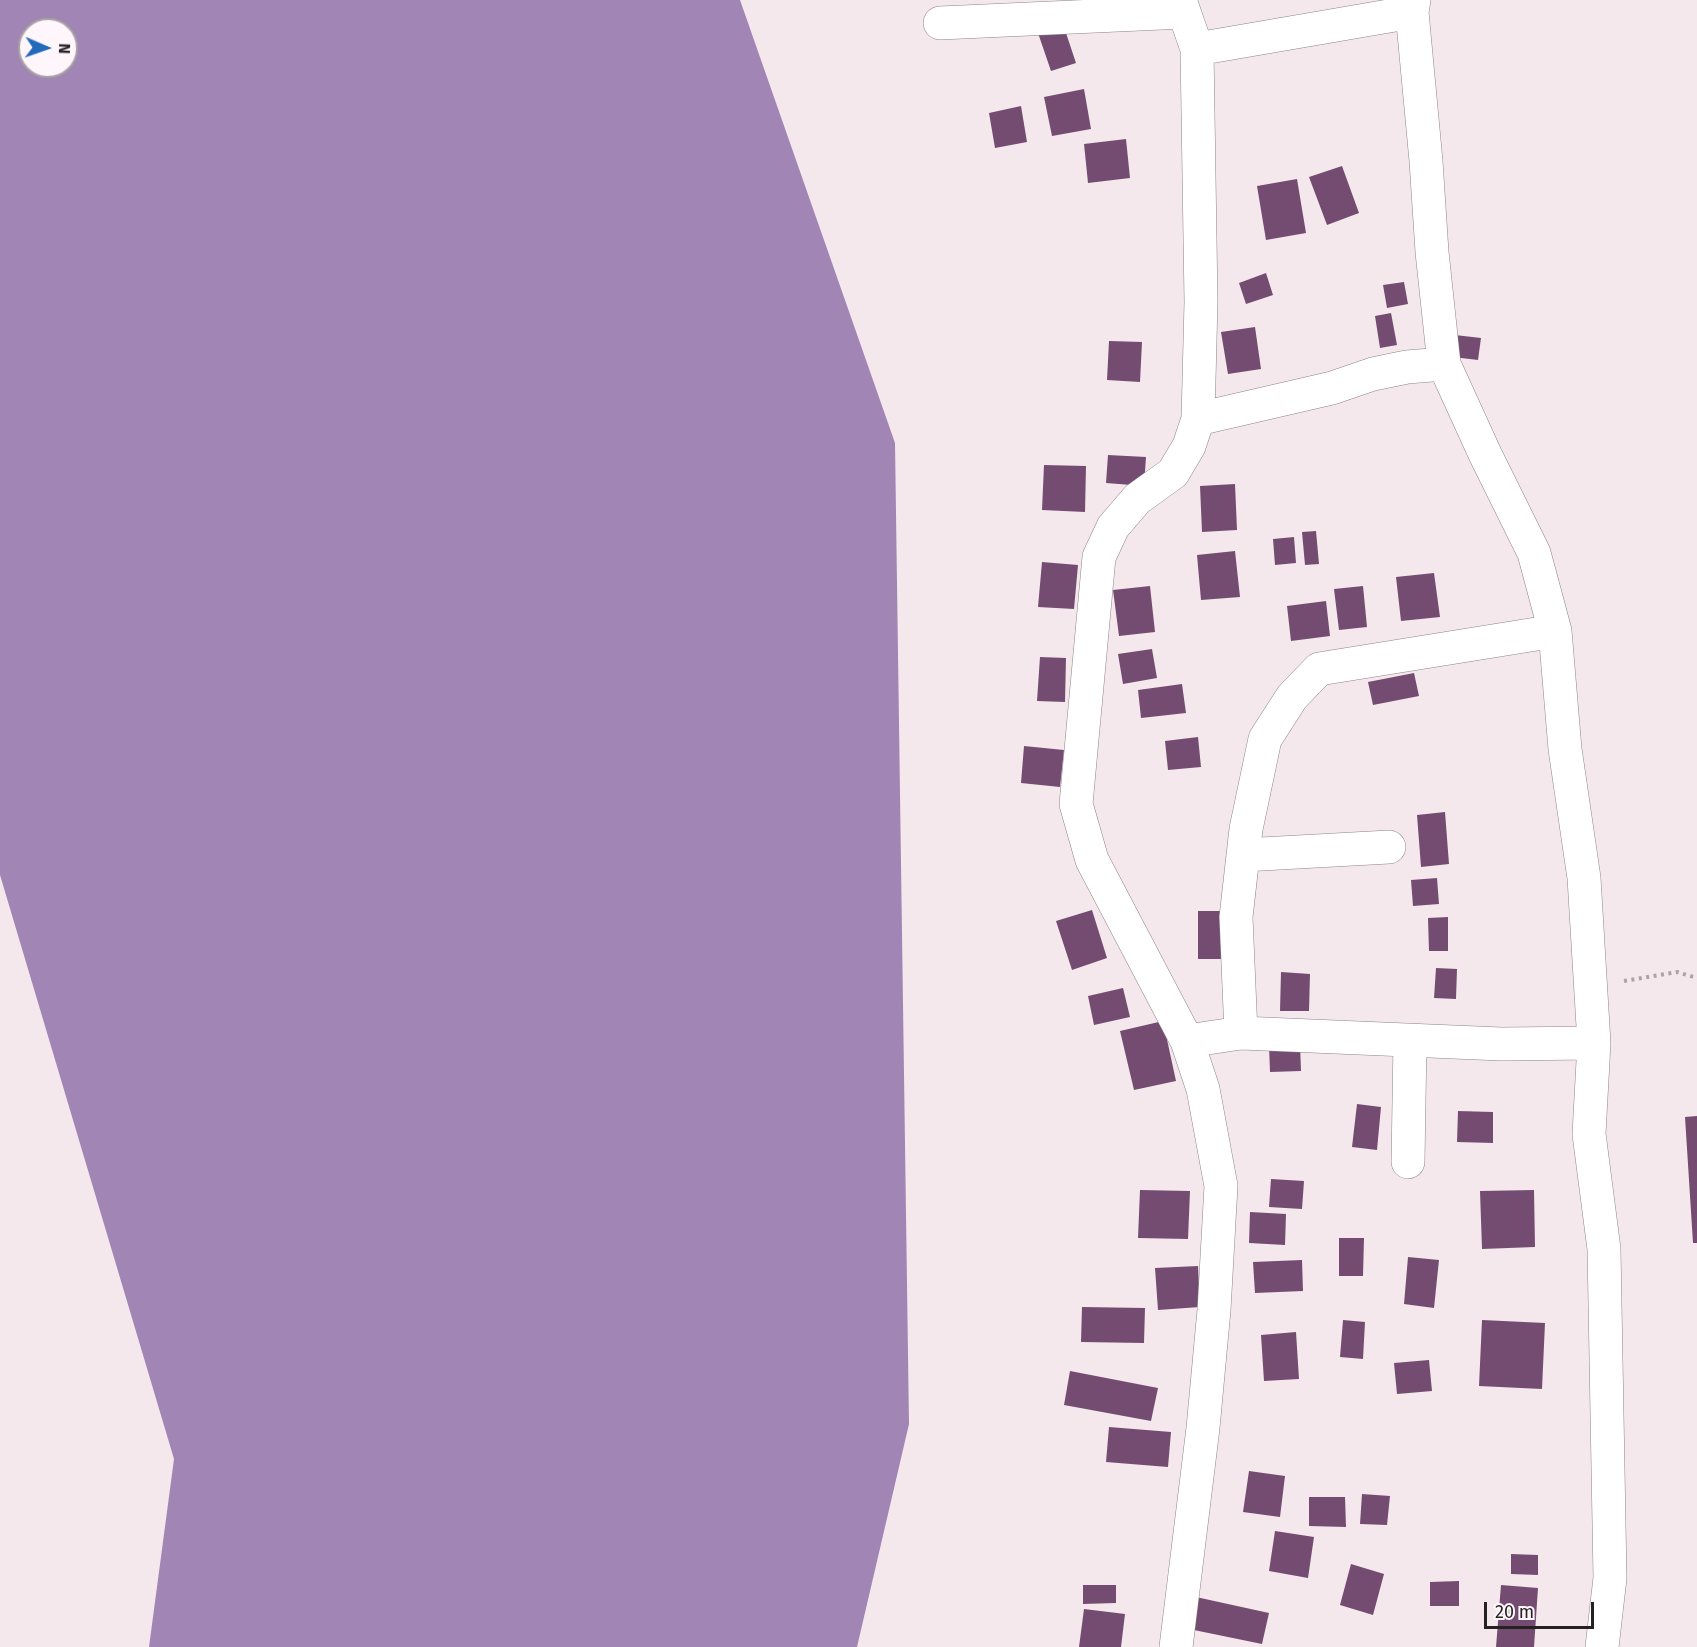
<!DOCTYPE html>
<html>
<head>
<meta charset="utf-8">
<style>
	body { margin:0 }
	#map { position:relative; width:1697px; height:1647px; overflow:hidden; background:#f4e8ed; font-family:"Fira Sans",sans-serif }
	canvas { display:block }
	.north { position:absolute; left:18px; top:18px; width:60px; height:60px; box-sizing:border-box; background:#fef6fa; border:2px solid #a8a1a4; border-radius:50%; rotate:92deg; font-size:16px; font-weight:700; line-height:24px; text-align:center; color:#262224 }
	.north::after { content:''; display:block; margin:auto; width:21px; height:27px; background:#236aba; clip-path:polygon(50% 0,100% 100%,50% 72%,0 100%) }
	.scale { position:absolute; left:1484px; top:1602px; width:110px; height:27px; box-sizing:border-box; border:3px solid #262224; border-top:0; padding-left:8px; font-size:18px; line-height:21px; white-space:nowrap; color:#262224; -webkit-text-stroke:4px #fef6fa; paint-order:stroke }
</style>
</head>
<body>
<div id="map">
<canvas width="1697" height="1647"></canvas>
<div class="north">N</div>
<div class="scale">20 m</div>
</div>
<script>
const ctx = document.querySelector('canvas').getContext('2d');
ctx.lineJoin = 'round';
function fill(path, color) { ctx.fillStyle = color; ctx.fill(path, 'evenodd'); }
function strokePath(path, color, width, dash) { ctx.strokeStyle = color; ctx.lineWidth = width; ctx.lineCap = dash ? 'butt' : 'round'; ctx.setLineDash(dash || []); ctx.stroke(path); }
fill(new Path2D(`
	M0,0h740l155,443 14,981 -52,223h-708l25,-188 -174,-584zM30,30h36v36h-36z`), '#a185b5');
fill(new Path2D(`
	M1063,24l13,39 -25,8 -13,-38z
	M1084,89l7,40 -39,7 -8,-39z
	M1021,106l6,36 -32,6 -6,-35z
	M1126,139l4,39 -42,5 -4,-39z
	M1342,166l17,47 -32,12 -18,-48z
	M1297,179l9,54 -40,7 -9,-54z
	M1266,273l7,22 -27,9 -7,-21z
	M1404,282l4,22 -21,4 -4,-23z
	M1391,313l6,32 -17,3 -5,-32z
	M1255,327l6,42 -33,5 -7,-42z
	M1455,335l26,3 -3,22 -25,-3z
	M1109,341l33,1 -2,40 -33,-2z
	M1108,455l38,2 -2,29 -38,-3z
	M1044,465l42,1 -1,46 -43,-2z
	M1235,484l2,46 -35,2 -2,-46z
	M1316,531l3,33 -14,1 -3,-33z
	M1294,537l2,26 -21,2 -2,-26z
	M1235,551l5,46 -39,3 -4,-45z
	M1042,562l36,3 -4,44 -36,-2z
	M1434,573l6,44 -39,4 -5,-44z
	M1150,586l5,46 -36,4 -6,-46z
	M1363,586l4,41 -28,3 -5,-41z
	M1326,601l4,35 -39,5 -4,-35z
	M1152,649l5,29 -34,6 -5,-30z
	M1040,657l26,1 -1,44 -28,-1z
	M1414,673l5,23 -46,9 -5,-23z
	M1182,684l4,29 -45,5 -3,-28z
	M1198,737l3,30 -33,3 -3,-29z
	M1024,746l40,4 -4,37 -39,-4z
	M1445,812l4,52 -28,3 -4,-52z
	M1437,878l2,26 -26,2 -2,-26z
	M1092,910l15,48 -35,12 -16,-49z
	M1198,911h24l1,48h-25z
	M1448,917v34h-19l-1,-33z
	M1436,968l21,1 -1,30 -22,-1z
	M1281,972l29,2 -1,37h-29z
	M1123,988l7,29 -36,8 -6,-29z
	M1163,1021l13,60 -42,9 -14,-59z
	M1300,1044l1,27 -31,1 -1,-27z
	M1357,1104l24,3 -4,43 -25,-3z
	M1458,1111l35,1v31l-36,-1z
	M1697,1116v127h-4l-8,-126z
	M1271,1179l33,2 -2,28 -33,-2z
	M1140,1190l50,1 -2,48 -50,-1z
	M1534,1190l1,57 -53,2 -2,-58z
	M1250,1212l36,2 -1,31 -36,-2z
	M1339,1238h25l-1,38h-24z
	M1408,1257l31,3 -5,48 -30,-4z
	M1302,1260l1,31 -48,2 -2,-31z
	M1198,1266l2,41 -42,3 -3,-42z
	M1082,1307l63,1 -1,35 -63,-1z
	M1343,1320l22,2 -2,37 -23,-2z
	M1482,1320l63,3 -3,66 -63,-3z
	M1296,1332l3,47 -35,2 -3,-46z
	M1429,1360l3,31 -35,3 -3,-31z
	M1070,1371l88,17 -7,33 -87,-16z
	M1109,1427l62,5 -3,35 -62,-5z
	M1249,1471l36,5 -5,41 -37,-5z
	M1362,1494l28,2 -3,29 -27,-1z
	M1309,1497h36l1,30 -37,-1z
	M1275,1531l39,6 -6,41 -39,-7z
	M1511,1554l27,1v20l-27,-1z
	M1351,1564l33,10 -11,41 -33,-10z
	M1459,1581v25h-29v-24z
	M1083,1585h33v18l-33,1z
	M1501,1585l37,3 -4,59h-38z
	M1196,1597l73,16 -7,31 -73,-15z
	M1084,1609l41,5 -4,33h-42z`), '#754c71');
const minor = new Path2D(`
	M1414,0l-2,12 14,149 6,91 12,112 41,90 49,99 21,78 10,118 19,129 10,165 -5,91 15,115 6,329 -8,69
	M940,23l244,-11
	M1197,49l215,-37
	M1198,419l134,-31 41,-14 34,-7 37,-3
	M1243,855l146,-8
	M1241,1033l-5,-116 10,-88 19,-90 27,-42 27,-28 236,-38
	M1187,1041l54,-8 260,11 93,-1
	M1408,1162l2,-121
	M1176,1647l27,-219 11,-118 7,-124 -18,-97 -16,-48 -95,-181 -16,-56 23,-247 14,-30 24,-28 36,-26 16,-27 9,-27 3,-117 -4,-253 -17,-49`);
strokePath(minor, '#8d8387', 34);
strokePath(new Path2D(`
	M1624,981l53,-9 20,6`), '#aca3a7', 4, [3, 4.5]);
strokePath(minor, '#fff', 33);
</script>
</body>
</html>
